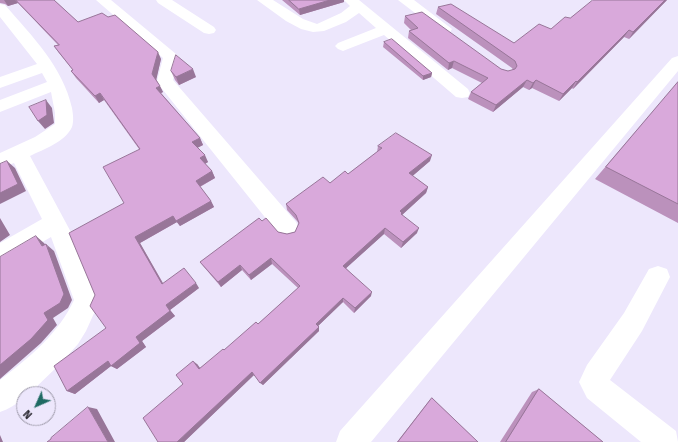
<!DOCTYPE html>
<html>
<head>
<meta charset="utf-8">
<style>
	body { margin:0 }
	#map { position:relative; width:678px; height:442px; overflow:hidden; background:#ede7fc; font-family:"Fira Sans",sans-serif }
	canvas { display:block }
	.north { position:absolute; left:16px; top:386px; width:40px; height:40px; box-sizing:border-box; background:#ede7fc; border:1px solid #9f9bab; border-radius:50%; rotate:225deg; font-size:11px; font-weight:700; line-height:16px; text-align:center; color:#2b2931 }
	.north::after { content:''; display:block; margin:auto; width:14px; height:18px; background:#1f6a63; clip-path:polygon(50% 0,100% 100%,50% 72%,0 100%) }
</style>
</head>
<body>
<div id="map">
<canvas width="678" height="442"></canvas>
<div class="north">N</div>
</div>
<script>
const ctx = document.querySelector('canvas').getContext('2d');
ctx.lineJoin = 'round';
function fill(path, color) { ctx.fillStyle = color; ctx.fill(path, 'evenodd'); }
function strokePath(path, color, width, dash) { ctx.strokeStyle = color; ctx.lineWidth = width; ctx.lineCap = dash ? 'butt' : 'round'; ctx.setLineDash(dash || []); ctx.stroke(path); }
fill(new Path2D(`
	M96,0h15l65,54 3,3 -6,23 123,142 3,7 -3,7 -8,2 -8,-2 -121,-151 -2,-4 6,-23z
	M156,0h16l42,27 2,3 -2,3 -5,1 -5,-1 -46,-30z
	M257,0h16l30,19 14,5 24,-11 9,-7 -6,-6h15l109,89 2,4 -2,4 -6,1 -6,-1 -72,-62 -36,14 -5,2 -5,-2 -3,-3 3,-3 38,-15 -17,-15 -13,9 -22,9 -11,1 -12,-3 -15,-8z
	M398,0h16l38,29 -2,3 -5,1 -5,-1z
	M0,4l5,1c27,31 58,62 67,103 1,6 2,13 0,19 -7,15 -28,22 -42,29l43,80 27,64 -14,31 -8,13 -18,20 -30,29 -6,1v4c-8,6 -15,11 -24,14v-32c29,-22 59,-47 74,-80l-23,-63 -43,25 -8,3v-22l42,-24 -28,-56 -14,5v-15l35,-16 20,-13v-11l-4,-21 -51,20v-12l47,-18 -5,-9 -42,15v-11l37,-13 -37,-47z
	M678,56v15l-307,371h-35l4,-11 332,-373z
	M658,266l9,3 3,8 -28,54 -32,49 66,51 2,11h-37l-54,-44 -8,-16 8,-17 37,-52 25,-44z`), '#fff');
fill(new Path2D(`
	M0,0h54l24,22 30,-5 53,42 -5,20 7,13 -2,1 39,45 3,7 -6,3 11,14 -3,2 7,7 3,7 -15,9 11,14 3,6 -34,19 -3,-4 -37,21 23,40 36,5 -29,22 5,6 -33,25 4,6 -29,22 -6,-3 -36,28 -8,-3 39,-63 -11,-33 29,-92 15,-54 -35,-49 -5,3 -23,-25 -5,-7 2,-1 -14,-17 -5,-7 4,-1 -40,-42 -10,3 -3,-2 -5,-1z
	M282,0h62v2l-44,13z
	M667,0l-38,39 -5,-2 -51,52 -1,-1 -13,13 -27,-13 -3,2 -6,-3 -30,25 -25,-13 3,-7 11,-9 -30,-15 -4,2 -40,-32 1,-7 2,-1 -7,-7 1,-7 96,53 7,2 5,-1 -1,-2 -76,-54 2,-7 76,36 37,-14 19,-11z
	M384,42l48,31 -1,4 -8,3 -40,-33z
	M171,71l25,6 -17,8 -4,-5z
	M678,82v141l-83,-44z
	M378,146l52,15 -18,15 16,11 -2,6 -24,22 15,18 -16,15 -17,-14 -38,34 25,28 -17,17 -11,-11 -25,24 1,5 -56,54 -9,-10 -70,67 -1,-58 14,-20 3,4 24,-18 34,-26 40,-36 -26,-24 -21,16 -9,-10 -21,17 -17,-20 -4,-5 62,-41 16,11 9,2 8,-2 4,-8 -2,-3 -10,-11 -1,-6 62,-30 29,-22z
	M539,389l64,53h-103l32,-50z
	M432,398l46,44h-81l32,-41z`), '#bb91bc');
fill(new Path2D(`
	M4,0h11l3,3 -10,3z
	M330,0h14v2l-44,13 -1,-6z
	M665,0h2l-38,39 4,-7z
	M629,30l-5,7 -51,52 4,-7z
	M158,52l3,7 -5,22 -4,-7z
	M454,61l-2,7 -4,2 1,-7z
	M193,69l3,8 -17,8 -3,-8z
	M432,73l-1,4 -8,3v-4z
	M527,80l-4,7 -30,25 3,-7z
	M536,80l-4,8 -3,2 4,-7z
	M576,81l-4,7 -13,13 4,-7z
	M160,86l3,6 -4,2 -3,-6z
	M100,93l4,7 -5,3 -4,-7z
	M46,100l6,8 2,15 -9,6 -7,-8z
	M200,138l3,7 -8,4 -3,-7z
	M205,155l3,7 -5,3 -3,-7z
	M432,155l-2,6 -22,19 1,-7z
	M7,161l8,7 11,23 -26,13v-11z
	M212,171l3,7 -16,9 -3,-6z
	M428,187l-2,6 -24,22 -1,4 -1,-8z
	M211,201l3,6 -34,19 -4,-5z
	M173,216l4,6 -37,21 26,46 -4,-5 -27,-47z
	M0,218l10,17 -10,7z
	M385,228l-1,6 -41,37v-5z
	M419,228l-2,5 -16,15 2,-6z
	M36,236l8,7 4,5 -2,-4 8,7 18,49 -4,8 -15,10 4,7 -16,18 -41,36v-14l44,-52 -2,-67z
	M271,258l1,6 -21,16 -2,-5z
	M240,265l2,5 -21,17 -3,-5z
	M196,283l3,5 -29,22 5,6 -33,25 4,6 -29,22 -6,-3 -36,28 -8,-3 69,-54 30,-32z
	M372,292l-1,4 -17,17 1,-5z
	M343,298v4l-27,26v-4z
	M319,327v4l-56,54 -3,-2z
	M193,361l4,3 6,8 -4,-3z
	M252,372l2,3 -70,67h-7z
	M88,407l9,2 18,33h-7z
	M0,435l3,7h-3z`), '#987699');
const building = new Path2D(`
	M16,0h38l24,22 24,-9 6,4 7,-2 43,37 -6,22 8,12 -4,2 44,50 -8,4 13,13 -5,3 12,13 -16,10 15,20 -35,20 -3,-5 -38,21 27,47 22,-16 12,15 -30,22 4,6 -34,26 4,6 -29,23 -3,-5 -41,30 -13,-25 52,-38 -16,-22 5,-11 -26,-62 55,-30 -21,-36 37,-18 -40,-56 -5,3 -24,-25 2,-1 -19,-24 5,-1z
	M289,0h41l-31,9z
	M593,0h72l-32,32 -4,-2 -52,52 -1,-1 -13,13 -27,-14 -3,3 -6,-3 -31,25 -25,-13 17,-14 -34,-17 -5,2 -40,-32 9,-3 -13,-12 17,-4 79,57 7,2 7,-2 2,-3 -2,-5 -77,-54 13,-3 63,39 25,-19 12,5 14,-12 5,1z
	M392,39l40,34 -9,3 -39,-34z
	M176,55l17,14 -17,8 -5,-6z
	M678,82v122l-72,-37z
	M46,100l1,15 -9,6 -9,-14z
	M396,133l36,22 -23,18 19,14 -28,24 2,2 -1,1 18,14 -16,14 -18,-14 -42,38 29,26 -17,16 -12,-10 -27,26 3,3 -59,56 -8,-11 -75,70h-19l-15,-24 40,-34 -7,-9 17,-14 6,8 24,-20 1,1 32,-28 2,2 42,-38 -29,-28 -22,17 -9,-10 -22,17 -18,-20 59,-44 3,3 4,-3 12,14 9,2 8,-2 4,-9 -3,-8 -10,-11 37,-27 7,6 15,-12 3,3 34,-26 -4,-2z
	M7,161l11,23 -18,9v-29z
	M36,236l6,10 4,-2 18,50 -4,9 -16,10 4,7 -17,19 -31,26v-108z
	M539,389l64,53h-97z
	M432,398l46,44h-80z
	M88,407l20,35h-61l4,-3v-1z`);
fill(building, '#d9a9db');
strokePath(building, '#987699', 1);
</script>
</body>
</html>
